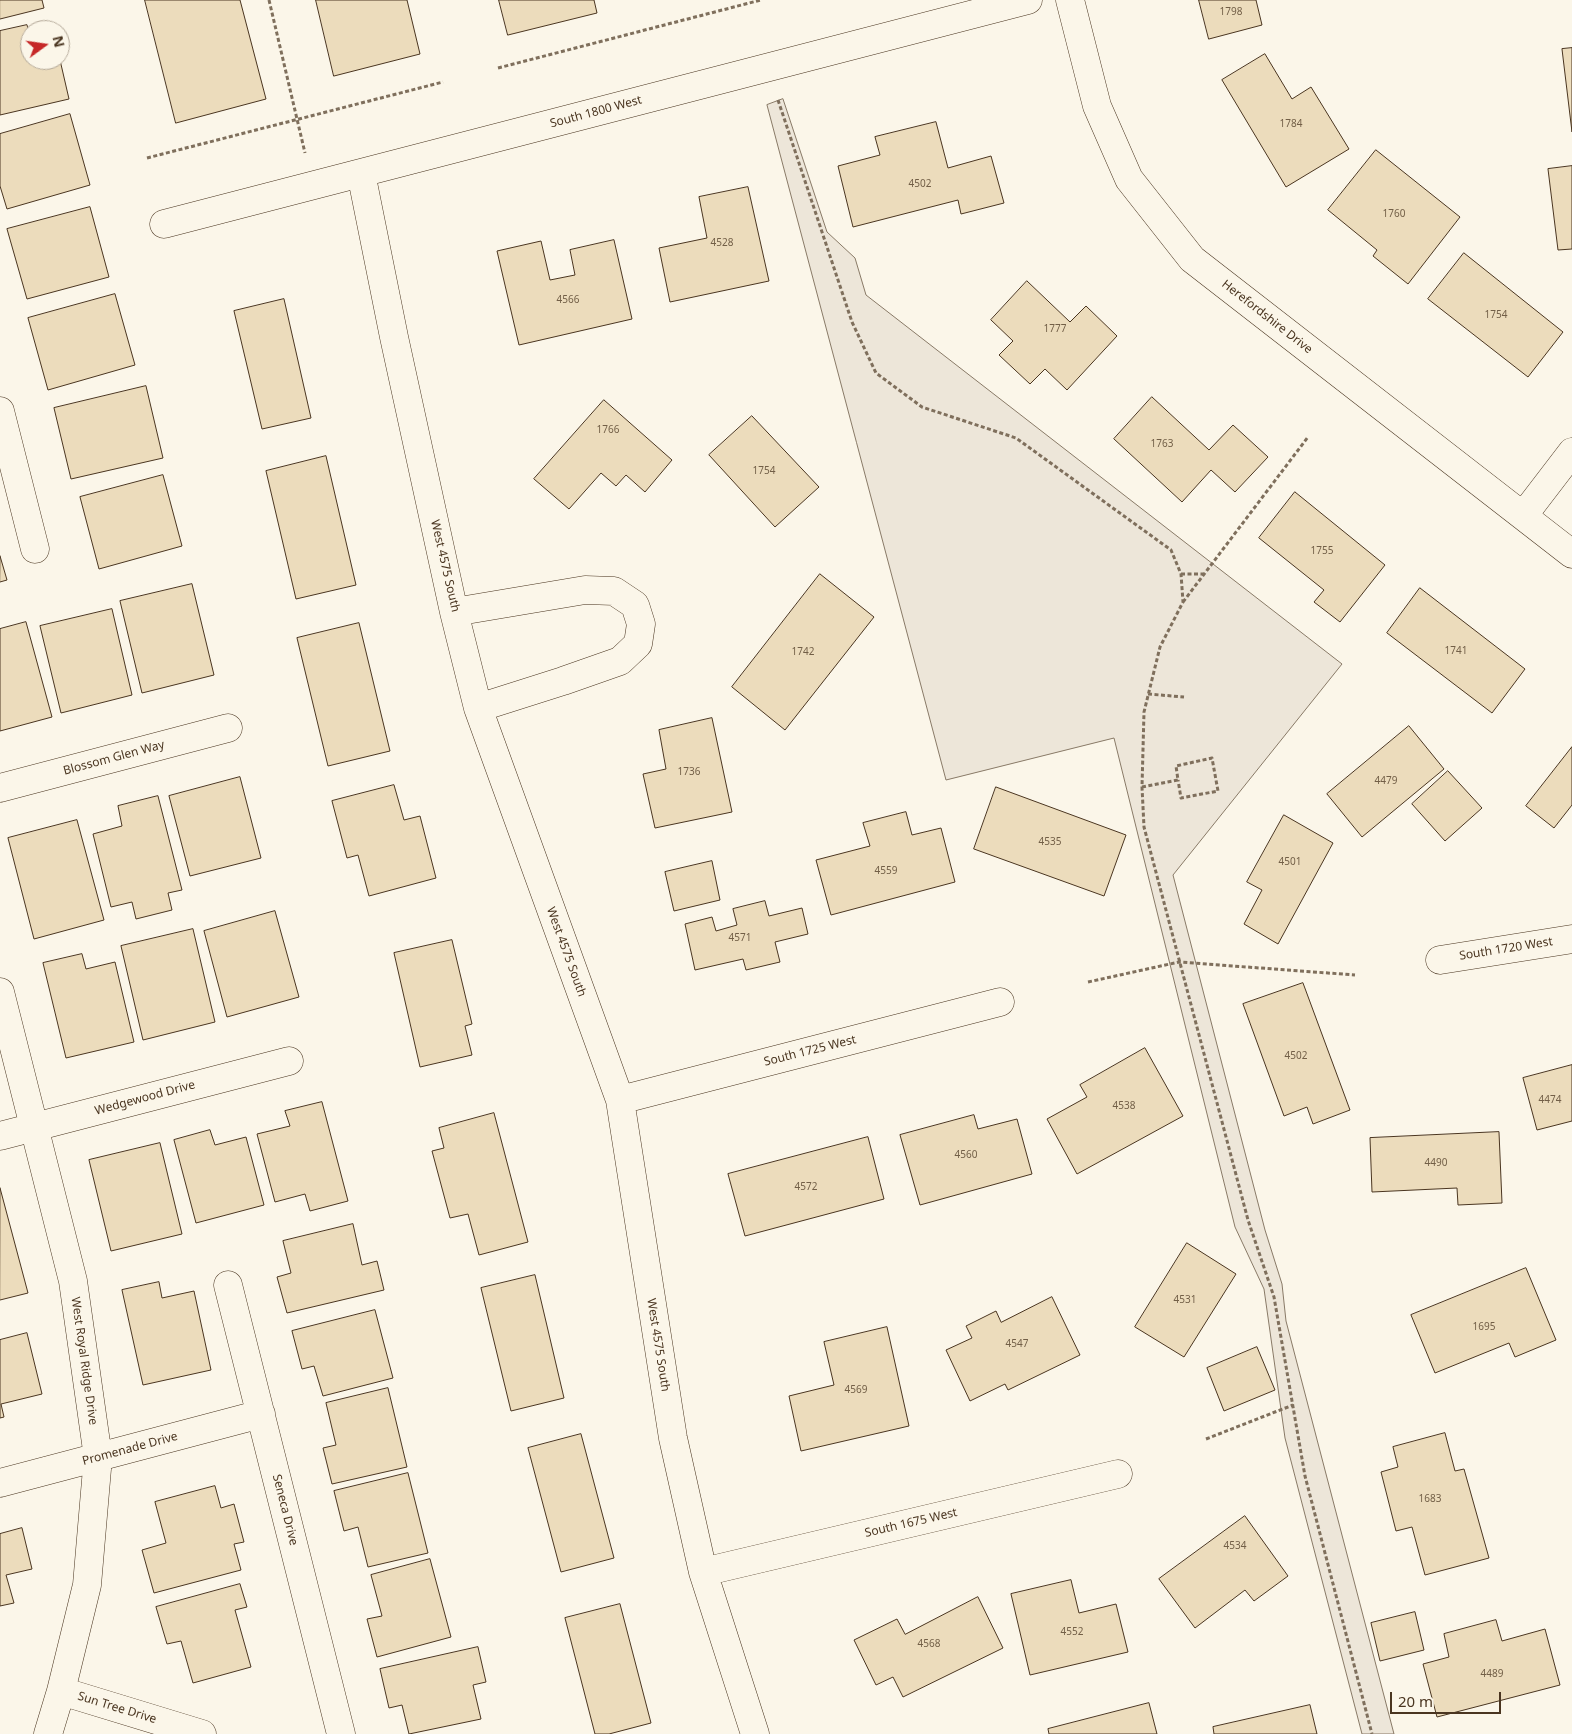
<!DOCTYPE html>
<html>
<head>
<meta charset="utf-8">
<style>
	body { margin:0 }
	#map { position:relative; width:1572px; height:1734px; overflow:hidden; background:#fbf6e9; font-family:"Noto Sans",sans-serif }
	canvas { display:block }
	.north { position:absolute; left:20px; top:20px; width:50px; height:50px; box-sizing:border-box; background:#fbf6e9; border:1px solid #b4a999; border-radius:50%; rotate:76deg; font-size:14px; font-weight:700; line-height:20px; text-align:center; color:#4a3520 }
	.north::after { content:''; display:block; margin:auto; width:18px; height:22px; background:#c62828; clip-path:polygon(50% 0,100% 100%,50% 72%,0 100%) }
	.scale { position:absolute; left:1390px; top:1692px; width:111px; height:22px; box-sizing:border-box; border:2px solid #4a3520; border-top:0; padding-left:6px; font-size:15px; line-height:18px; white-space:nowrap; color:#4a3520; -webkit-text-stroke:4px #fbf6e9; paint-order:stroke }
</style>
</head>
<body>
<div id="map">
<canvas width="1572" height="1734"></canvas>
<div class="north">N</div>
<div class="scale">20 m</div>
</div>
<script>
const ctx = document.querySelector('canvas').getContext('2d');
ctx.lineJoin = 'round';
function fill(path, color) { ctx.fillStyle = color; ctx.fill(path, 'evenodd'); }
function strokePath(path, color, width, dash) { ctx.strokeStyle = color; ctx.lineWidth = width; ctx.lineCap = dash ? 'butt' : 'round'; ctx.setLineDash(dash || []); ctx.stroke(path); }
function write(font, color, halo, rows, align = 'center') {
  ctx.font = font + ' "Noto Sans",sans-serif'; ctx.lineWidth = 4; ctx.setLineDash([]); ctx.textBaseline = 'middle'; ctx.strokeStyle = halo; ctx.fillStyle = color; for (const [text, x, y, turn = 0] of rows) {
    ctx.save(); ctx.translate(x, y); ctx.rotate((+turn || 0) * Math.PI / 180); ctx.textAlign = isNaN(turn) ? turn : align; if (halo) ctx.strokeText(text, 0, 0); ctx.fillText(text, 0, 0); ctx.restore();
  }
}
const green = new Path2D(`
	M783,99l44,133 28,26 11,37 476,369 -169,211 92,355 17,54 4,37 108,413h-32l-77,-296 -21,-149 -29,-62 -121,-489 -168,42 -179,-675z`);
fill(green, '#ede6d9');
strokePath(green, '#887966', 1);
const building = new Path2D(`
	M0,0h42l2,8 -44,11z
	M145,0h95l26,99 -90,24z
	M316,0h91l13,54 -86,22z
	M499,0h95l3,13 -89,22z
	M1199,0h57l6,25 -53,14z
	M27,25l3,11v24h30l9,39 -69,16v-84z
	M1572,48v84l-10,-83z
	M1265,54l27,45 19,-12 38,62 -63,38 -64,-107z
	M70,114l20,71 -83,24 -7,-23v-52z
	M936,122l12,46 43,-12 13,47 -43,11 -3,-14 -105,27 -15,-61 42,-11 -5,-18z
	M1376,150l84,67 -52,67 -35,-28 4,-6 -49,-40z
	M1572,166v83l-14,1 -10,-81z
	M748,187l21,94 -99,21 -11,-54 48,-10 -8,-41z
	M90,207l19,70 -82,22 -20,-70z
	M614,240l18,79 -113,26 -22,-94 44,-10 9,39 25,-5 -5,-25z
	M1464,253l99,79 -35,45 -100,-78z
	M1027,281l43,41 16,-16 31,30 -50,54 -22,-21 -15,15 -31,-29 14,-14 -22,-21z
	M115,294l20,71 -87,25 -20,-72z
	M284,299l27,119 -49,11 -28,-118z
	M146,386l17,72 -92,21 -17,-71z
	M1152,397l57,53 24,-25 35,32 -33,35 -24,-22 -29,32 -68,-63z
	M604,400l68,60 -27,32 -19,-17 -10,11 -15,-13 -32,36 -35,-30z
	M752,416l67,71 -44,40 -66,-72z
	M326,456l30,129 -60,14 -30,-128z
	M163,475l19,71 -83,23 -19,-72z
	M1295,492l90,73 -45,57 -26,-20 10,-12 -65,-52z
	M0,556l7,24 -7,2z
	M820,574l54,43 -89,113 -53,-43z
	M192,584l22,91 -72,18 -22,-92z
	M1420,588l105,81 -33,44 -105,-80z
	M112,609l20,86 -71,18 -21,-87z
	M26,622l26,95 -52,14v-102z
	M359,623l31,128 -62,15 -31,-128z
	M712,718l20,94 -77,16 -12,-54 23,-5 -7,-39z
	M1409,726l35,43 -82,68 -35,-43z
	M1572,747v58l-18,23 -28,-22z
	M1448,771l34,37 -37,33 -33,-37z
	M240,777l21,81 -71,18 -21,-80z
	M394,785l10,35 16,-4 16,62 -67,18 -11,-41 -11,3 -15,-57z
	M996,787l130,48 -22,61 -130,-47z
	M158,796l24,94 -14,3 4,17 -36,9 -4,-17 -21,5 -18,-73 29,-8 -4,-20z
	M906,812l6,23 29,-7 14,54 -124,33 -15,-55 54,-14 -7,-23z
	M1284,815l49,28 -55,101 -34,-20 18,-34 -15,-8z
	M77,820l27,100 -70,19 -26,-101z
	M712,861l8,39 -46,11 -9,-39z
	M765,901l4,15 33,-8 6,26 -33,8 5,20 -34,8 -3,-11 -48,11 -10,-46 27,-7 4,14 21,-6 -4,-16z
	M275,911l24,86 -72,20 -23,-86z
	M193,929l22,93 -72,18 -22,-94z
	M452,940l20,84 -7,2 7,29 -52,12 -26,-114z
	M82,954l4,15 29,-7 19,80 -68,16 -23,-95z
	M1303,983l47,127 -37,14 -6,-17 -23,9 -41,-112z
	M1145,1048l38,68 -106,58 -30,-55 40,-22 -7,-12z
	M1572,1065v56l-35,9 -14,-52z
	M322,1102l26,99 -38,10 -5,-17 -30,8 -18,-68 33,-8 -5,-15z
	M494,1113l34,129 -49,13 -11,-41 -18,4 -18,-67 12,-3 -5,-20z
	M974,1115l4,14 39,-10 15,55 -112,31 -20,-70z
	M210,1130l5,15 31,-8 18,68 -68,18 -22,-83z
	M1499,1132l3,71 -44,2 -1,-17 -85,4 -2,-54z
	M868,1137l16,62 -139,37 -17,-62z
	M160,1143l22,91 -71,17 -22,-91z
	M0,1188l28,105 -28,7z
	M353,1224l9,41 15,-4 7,29 -97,23 -10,-36 14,-4 -8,-32z
	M1187,1243l49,31 -52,83 -49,-30z
	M1526,1268l30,72 -41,17 -6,-14 -74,30 -24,-58z
	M535,1275l29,123 -53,13 -30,-123z
	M159,1282l3,16 32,-7 17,79 -68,15 -21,-95z
	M1052,1297l28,58 -72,35 -3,-6 -35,17 -24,-51 26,-12 -6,-12 30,-15 5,11z
	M375,1310l18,68 -70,18 -9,-30 -12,3 -10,-38z
	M887,1327l22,99 -108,25 -12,-55 45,-11 -10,-43z
	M27,1333l15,61 -41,10 3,13 -4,1v-78z
	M1257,1347l18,43 -51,21 -17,-43z
	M388,1388l19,79 -75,17 -9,-36 13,-3 -10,-42z
	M1445,1433l10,38 9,-2 25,89 -64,17 -13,-48 -16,4 -15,-59 17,-5 -5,-20z
	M581,1434l33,124 -53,14 -33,-124z
	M408,1473l20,80 -60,14 -10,-40 -14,4 -10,-40z
	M215,1486l6,22 13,-4 10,38 -10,2 7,26 -87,23 -12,-43 24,-7 -11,-41z
	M1245,1516l43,60 -34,25 -9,-11 -50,38 -36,-49z
	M22,1528l10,41 -26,6 8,28 -14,3v-72z
	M430,1559l21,78 -74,20 -10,-38 15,-3 -11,-41z
	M1071,1580l8,33 37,-9 12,48 -98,23 -19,-81z
	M240,1584l7,23 -12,3 16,57 -58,16 -12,-42 -14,3 -11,-37z
	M978,1597l25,51 -100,49 -10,-20 -17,8 -22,-45 43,-21 8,15z
	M620,1604l31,119 -42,11h-14l-30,-116z
	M1415,1612l9,38 -44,11 -9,-38z
	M1496,1620l6,21 43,-12 15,56 -123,32 -14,-53 26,-7 -5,-23z
	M478,1647l8,35 -13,3 8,34 -72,15 -7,-29 -13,3 -9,-39z
	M1149,1703l8,31h-108l-1,-5z
	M1310,1705l7,29h-103l-1,-7z`);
fill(building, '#ecdcbc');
strokePath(building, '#4a3520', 1);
const street = new Path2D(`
	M1070,0l27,106 32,73 63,80 380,295
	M361,173l33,164 60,275 24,96 142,392 53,338 30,134 52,162
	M164,224l864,-224
	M0,411l35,138
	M1523,516l49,-64
	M454,612l131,-22 29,1 21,14 6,19 -3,20 -18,17 -57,20 -85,27
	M0,788l228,-60
	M1440,960l132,-21
	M0,992l73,289 25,176 -11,128 -26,106 -13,43
	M620,1100l380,-98
	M0,1136l289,-75
	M228,1285l113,449
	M0,1483l261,-69
	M703,1572l415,-98
	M61,1691l141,43`);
strokePath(street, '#4a3520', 29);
strokePath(new Path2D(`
	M269,0l36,153
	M498,68l263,-68
	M778,100l74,222 24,51 46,34 94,31 155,112 10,24 2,28 -23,45 -16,65 -2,75 2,40 104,393 26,77 31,179 67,258
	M147,158l296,-76
	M1181,574h23
	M1183,602l125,-165
	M1148,694l36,3
	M1142,787l36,-7 -2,-14 36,-8 6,33 -37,7 -3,-18
	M1088,982l91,-20 176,13
	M1206,1439l87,-34`), '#7f6f5c', 3, [4, 2.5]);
strokePath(street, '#fbf6e9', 28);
write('10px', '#725f47', null, [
	["1798",1231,12],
	["1784",1291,124],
	["4502",920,184],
	["1760",1394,214],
	["4528",722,243],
	["4566",568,300],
	["1754",1496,315],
	["1777",1055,329],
	["1766",608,430],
	["1763",1162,444],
	["1754",764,471],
	["1755",1322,551],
	["1741",1456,651],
	["1742",803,652],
	["1736",689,772],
	["4479",1386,781],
	["4535",1050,842],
	["4501",1290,862],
	["4559",886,871],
	["4571",740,938],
	["4502",1296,1056],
	["4474",1550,1100],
	["4538",1124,1106],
	["4560",966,1155],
	["4490",1436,1163],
	["4572",806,1187],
	["4531",1185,1300],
	["1695",1484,1327],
	["4547",1017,1344],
	["4569",856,1390],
	["1683",1430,1499],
	["4534",1235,1546],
	["4552",1072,1632],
	["4568",929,1644],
	["4489",1492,1674]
]);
write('12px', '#4a3520', '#fbf6e9', [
	["South 1800 West",596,112,-15],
	["Herefordshire Drive",1267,317,38],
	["West 4575 South",445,566,77],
	["Blossom Glen Way",114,758,-15],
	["South 1720 West",1506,949,-9],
	["West 4575 South",566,952,70],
	["South 1725 West",810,1051,-14],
	["Wedgewood Drive",145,1098,-15],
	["West 4575 South",658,1345,81],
	["West Royal Ridge Drive",84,1361,82],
	["Promenade Drive",130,1449,-15],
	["Seneca Drive",285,1510,76],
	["South 1675 West",911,1523,-13],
	["Sun Tree Drive",117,1708,17]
]);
</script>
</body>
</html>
